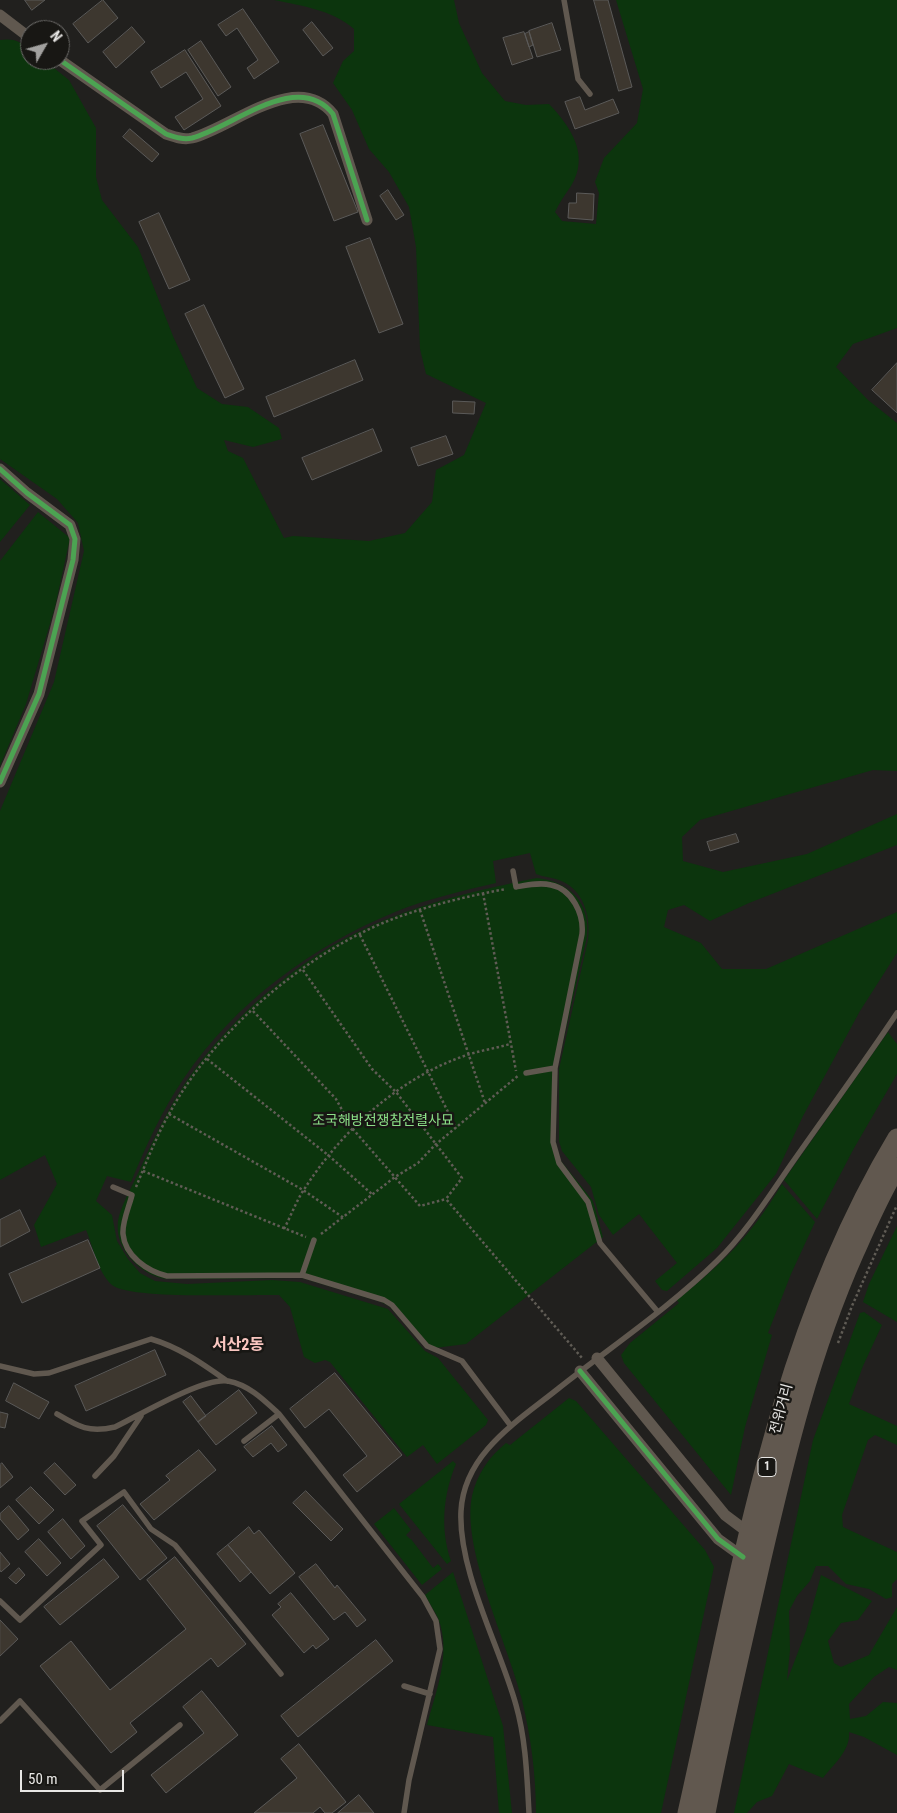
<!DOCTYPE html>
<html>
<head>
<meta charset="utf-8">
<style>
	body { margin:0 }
	#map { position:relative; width:897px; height:1813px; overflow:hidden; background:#21201e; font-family:"Roboto Condensed",sans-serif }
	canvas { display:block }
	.north { position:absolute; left:20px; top:20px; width:50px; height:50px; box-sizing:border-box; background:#181714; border:1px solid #6b6a68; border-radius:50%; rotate:52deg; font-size:14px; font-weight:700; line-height:20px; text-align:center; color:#e8e7e5 }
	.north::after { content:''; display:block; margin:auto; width:18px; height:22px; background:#a2a19f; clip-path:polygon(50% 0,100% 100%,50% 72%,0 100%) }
	.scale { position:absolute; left:20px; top:1770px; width:104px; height:22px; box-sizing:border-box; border:2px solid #e8e7e5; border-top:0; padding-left:6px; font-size:15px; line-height:18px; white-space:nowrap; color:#e8e7e5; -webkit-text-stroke:4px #181714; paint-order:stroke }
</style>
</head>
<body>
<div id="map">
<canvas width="897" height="1813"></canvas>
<div class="north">N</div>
<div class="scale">50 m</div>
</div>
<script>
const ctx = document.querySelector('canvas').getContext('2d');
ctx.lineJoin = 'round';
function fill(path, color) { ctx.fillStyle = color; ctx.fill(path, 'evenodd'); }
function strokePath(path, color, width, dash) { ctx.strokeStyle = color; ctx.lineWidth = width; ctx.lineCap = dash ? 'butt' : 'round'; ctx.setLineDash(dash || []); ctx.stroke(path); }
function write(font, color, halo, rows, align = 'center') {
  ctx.font = font + ' "Roboto Condensed","Noto Sans KR",sans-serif'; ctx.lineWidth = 5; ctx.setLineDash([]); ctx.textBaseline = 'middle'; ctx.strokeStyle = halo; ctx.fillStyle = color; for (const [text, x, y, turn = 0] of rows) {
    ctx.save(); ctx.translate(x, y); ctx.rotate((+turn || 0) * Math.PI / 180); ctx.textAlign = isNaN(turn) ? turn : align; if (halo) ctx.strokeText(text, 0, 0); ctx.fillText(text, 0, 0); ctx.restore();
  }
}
fill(new Path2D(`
	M274,0h180l5,23 23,50 23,28 21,4 23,-1c22,23 41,51 22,82 -6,9 -12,17 -16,26l7,9 34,3 3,-31 -4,-11 9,-24 33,-35 6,-34 -27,-89h281v328l-44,16 -17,23 32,33 29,23v348l-24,-1 -173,50 -18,17 1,24 40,11 84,-18 90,-40v31l-148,58 -39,18 -26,-16 -16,5 -4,17 37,16 21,26h44l131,-57v41l-37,58 -57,105 -27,58 -59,74 -50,43 -5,-1 -7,-9 22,-18 -38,-49 -26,21 -14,-20 -8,-28 -29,-36 -3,-10v-72l29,-129c3,-23 -4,-51 -29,-60 -8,-3 -16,-3 -23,-6l-6,-21 -37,8 3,22c-34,8 -69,16 -101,29 -83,34 -160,91 -211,166 -22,32 -38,68 -53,104l-24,-6 -11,25 16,14 5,26 11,18 12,14 15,8 32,3 85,-4 28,2 88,27 37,42 13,7 50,62 -2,5 -49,39 -14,-19 -16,12 -77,-95 -5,-2 -10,3 -11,-6 -14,-50 -11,-12c-29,-1 -149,5 -167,-10 -14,-12 -19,-39 -26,-55l-45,17 -7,-22 23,-41 -12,-29 -45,25v-369l54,-129 30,-131 -6,-28 -21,-24 -57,-40v-419c13,-2 20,1 30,9v11h14l25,20 27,48v49l6,23 36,47 35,89 24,52 25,16 26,3 31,21 3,11 -29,8 -29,-7 4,11 15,7 41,80 9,-2 76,5 36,-8 27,-31 4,-32 28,-15 22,-52 -60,-29 -6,-25 -4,-102 -7,-40 -20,-35 -20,-23 -17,-39 -19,-27 10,-22 11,-10v-22c-22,-19 -51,-23 -80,-29z
	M0,479l30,26 -30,37z
	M38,512l32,26 -15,69 -29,97 -26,62v-205z
	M537,878c33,4 54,25 50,59l-30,131 -2,72 6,21 32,40 10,36 -137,107 -39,5 -38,-43 -8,-4 -79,-24 -136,1c-27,-4 -55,-34 -47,-63 5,-17 15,-33 22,-49 25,-55 46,-95 89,-139 29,-31 64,-59 100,-81 65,-38 133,-54 207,-69z
	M888,1032l9,12v30l-44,76 -36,69 -33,-39z
	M782,1184l33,38 -24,52 -23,59 4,2 -27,92 -14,68 -107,-132 -3,-8 9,-12 49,-40 -2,-3c47,-38 73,-63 105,-116z
	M897,1226v96l-34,-20 6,-18z
	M864,1312l18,13 -19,41 -14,38 48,22v19l-22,-10 -7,5 -26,75 1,12 54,25v27l-5,5v13l-6,2 -17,-10 -23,-5 -18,-18h-12l-6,15 -13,15 -8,15 1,39 -3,31 19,-50 15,-56 51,26 -14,19 -17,3 -13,18 6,22 7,4 28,-12 28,-48v63l-8,-3 -15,10 -25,27 1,15 16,-3 17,-14 14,1v52l-33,-18 -15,-5c2,18 -16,33 -26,46l-34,-14 -17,32 -15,6 -10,11h-13l79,-373 47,-127z
	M569,1398l7,3 129,149 9,17 -53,246h-125c0,-37 -5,-76 -14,-113 -13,-54 -61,-151 -50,-204 5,-22 17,-39 34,-53l4,2z
	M453,1461l3,3c-13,31 -16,65 -5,97l-4,3 -48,-60z
	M394,1508l17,22 -5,5 4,4h1l22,29 5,-4 4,5 -20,16 -48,-61z
	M453,1572l50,154 9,87h-13l-6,-76 -66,-12c9,-34 25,-72 11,-107 -4,-8 -9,-16 -13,-23z`), '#0c350d');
const building = new Path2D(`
	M25,0h20l-13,10z
	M103,0l15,18 -30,25 -15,-19z
	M594,0h14l24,87 -13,4z
	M243,9l36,53 -25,17 -7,-11 11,-8 -21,-32 -11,8 -8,-11z
	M312,22l21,26 -10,8 -20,-26z
	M552,23l9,27 -24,7 -8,-26z
	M132,27l13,15 -29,26 -13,-16z
	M524,32l9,26 -21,7 -9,-27z
	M529,32l4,13 -4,2 -4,-13z
	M201,41l30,46 -13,9 -30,-46z
	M185,50l36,56 -37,24 -9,-13 28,-18 -17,-27 -25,16 -10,-16z
	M580,97l5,13 28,-11 6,14 -44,16 -10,-27z
	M323,125l35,87 -24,9 -34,-87z
	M130,129l29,25 -7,8 -29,-25z
	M388,190l16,25 -8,5 -16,-24z
	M577,193l17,1 -1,26 -25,-2 1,-15h7z
	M159,213l31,67 -21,9 -30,-67z
	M370,238l33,86 -24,9 -33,-86z
	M204,305l40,84 -19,9 -40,-84z
	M355,360l8,20 -89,37 -8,-20z
	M897,363v50l-25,-23z
	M453,401l22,1 -1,12 -21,-1z
	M373,429l9,22 -70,29 -10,-22z
	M446,436l7,18 -35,12 -7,-18z
	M736,834l3,8 -29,9 -3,-9z
	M20,1210l10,21 -30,16v-27z
	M88,1240l12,28 -78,35 -13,-29z
	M155,1350l11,25 -80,36 -11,-25z
	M335,1373l67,82 -45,37 -14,-17 24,-19 -38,-47 -24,19 -15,-19z
	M14,1383l35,19 -10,17 -33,-18z
	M239,1390l18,23 -41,32 -18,-23z
	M191,1396l15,20 -8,6 -15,-20z
	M0,1412l8,2 -3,14 -5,-1z
	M272,1426l15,19 -9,7 -7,-9 -18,14 -9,-10z
	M199,1450l17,20 -62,50 -14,-16 30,-24 -4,-4z
	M2,1463l11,14 -13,11v-23z
	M55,1463l21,22 -11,10 -21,-22z
	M31,1487l23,23 -15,14 -23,-24z
	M306,1491l37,38 -12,12 -38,-38z
	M123,1505l44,53 -27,22 -43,-54z
	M9,1506l20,24 -11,10 -18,-21v-5z
	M63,1519l22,27 -14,13 -23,-27z
	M249,1527l5,7 5,-4 36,43 -25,21 -42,-49z
	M39,1539l22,24 -14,13 -22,-24z
	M228,1545l23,27 -11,10 -23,-28z
	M0,1552l10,12 -9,8 -1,-2z
	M175,1557l71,87 -28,23 -7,-9 -81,65 7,9 -26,21 -71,-87 31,-25 39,49 76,-61 -39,-49z
	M104,1559l15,18 -59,48 -16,-18z
	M316,1564l19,24 2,-3 29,35 -9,7 -12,-15 -11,8 -35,-43z
	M19,1568l6,7 -9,9 -7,-6z
	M291,1593l38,46 -13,10 -3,-4 -9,8 -32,-38 9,-8 -3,-3z
	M0,1620l18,19 -18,17z
	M376,1640l17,21 -95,76 -17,-21z
	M202,1691l36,44 -72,58 -15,-18 53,-42 -21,-26z
	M299,1744l47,58 -14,11h-7l-5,-6 -7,6h-59l43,-35 -16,-19z
	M359,1795l15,18h-36z`);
fill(building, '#3d372f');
strokePath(building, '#5b5a59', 1);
strokePath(new Path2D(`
	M483,893l33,178
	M420,910l65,193
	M360,935l96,193
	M303,970l69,99 24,23 66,86 -16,21 136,159
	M253,1011l83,88 16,29 68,78 26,-7
	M207,1059l121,96 45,40
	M169,1114l134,76 41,28
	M143,1171l163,66
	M136,1187c10,-24 20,-50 33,-73 44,-82 137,-162 224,-195 37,-14 75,-23 113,-30
	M284,1229c7,-13 12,-28 21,-41 38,-59 96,-112 165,-134 13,-4 27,-6 40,-10
	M321,1234l74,-57 23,-14 17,-18 84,-70
	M838,1343l14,-37 45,-101`), '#605c55', 2.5, [2.5, 2.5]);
strokePath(new Path2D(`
	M564,0l14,79 12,15
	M513,871l3,16c11,-2 24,-5 35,-2 21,4 33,29 31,49l-27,134 -2,74 6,21 29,39 12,41 58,69
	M526,1073l29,-5
	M113,1187l19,8c-3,12 -10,27 -9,39 2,22 24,37 44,42l135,-1 82,25 8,5 35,41 35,15 49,65
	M302,1275l12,-35
	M0,1366l34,8 15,-1 102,-34c28,8 52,25 76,42
	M57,1414c22,13 32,19 58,13 25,-12 88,-50 113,-46 21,4 36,19 51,33l144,183 13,24 4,28 -31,131 -5,33
	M244,1441l35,-27
	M95,1476l19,-20 27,-40
	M0,1601l20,19 81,-75 -19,-24 42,-29 27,37 24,16 106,129
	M404,1686l26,8
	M0,1721l20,-20 80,89 80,-65
	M529,1813c-2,-35 -3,-73 -13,-108 -16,-58 -58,-134 -55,-194 3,-58 57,-90 98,-123 53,-42 110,-80 158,-127 29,-28 52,-65 75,-98 35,-50 71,-99 105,-150`), '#60584f', 5.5);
strokePath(new Path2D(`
	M0,15l30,23
	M60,60l106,74c9,3 17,6 26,4 40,-10 105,-69 141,-24l34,106
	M0,469l27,24 43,32 5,14 -2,21 -34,134 -39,88
	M597,1358l128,157 24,18
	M580,1371l138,168 25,18`), '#60584f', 11);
strokePath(new Path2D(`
	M687,1813c52,-229 87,-471 210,-675
	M706,1813c16,-84 36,-167 55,-251 25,-108 49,-209 94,-310 13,-29 26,-59 42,-85`), '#61584f', 19);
strokePath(new Path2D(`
	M60,60l106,74c9,3 17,6 26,4 40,-10 105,-69 141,-24l34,106
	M0,469l27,24 43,32 5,14 -2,21 -34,134 -39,88
	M580,1371l138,168 25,18`), '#4ca352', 5);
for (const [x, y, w] of [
	[767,1467,18]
]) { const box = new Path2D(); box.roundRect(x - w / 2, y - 9.5, w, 19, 4); ctx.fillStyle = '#181714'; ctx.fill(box); strokePath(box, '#e8e7e5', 1); }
write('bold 12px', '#e8e7e5', null, [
	["1",767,1467]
]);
write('14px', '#8bdf87', '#181714', [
	["조국해방전쟁참전렬사묘",383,1121]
]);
write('14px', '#e8e7e5', '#181714', [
	["전위거리",782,1409,-75]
]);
write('bold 16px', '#f9c6c0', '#181714', [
	["서산2동",238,1346]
]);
</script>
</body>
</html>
